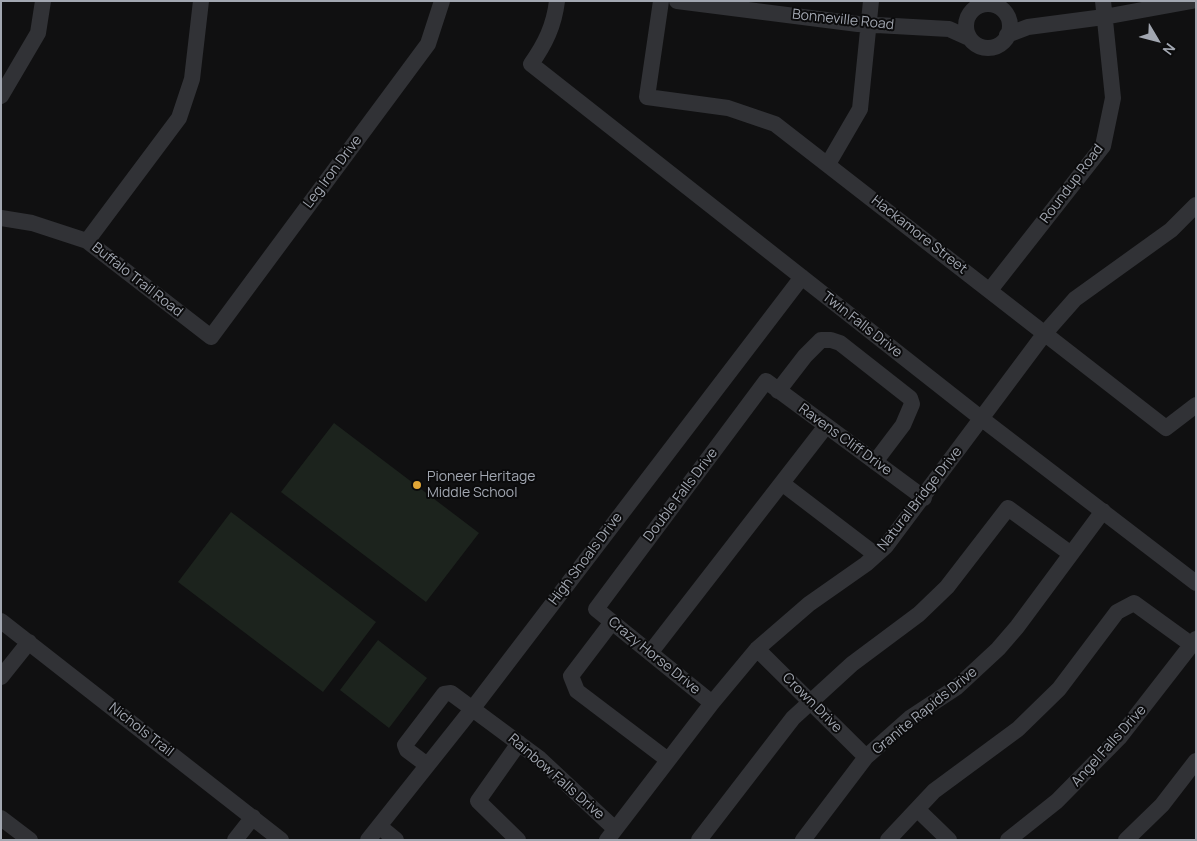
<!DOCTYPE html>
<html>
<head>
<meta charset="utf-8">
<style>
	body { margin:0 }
	#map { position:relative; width:1197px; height:841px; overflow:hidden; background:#101011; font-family:Manrope,sans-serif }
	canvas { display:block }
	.frame { position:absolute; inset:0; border:2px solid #a2a7b1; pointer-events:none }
	.north { position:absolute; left:1132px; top:15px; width:50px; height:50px; -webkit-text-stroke:4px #0b0b0c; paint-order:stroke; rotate:127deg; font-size:14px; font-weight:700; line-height:20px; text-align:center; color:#a2a7b1 }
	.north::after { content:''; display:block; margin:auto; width:18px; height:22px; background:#a2a7b1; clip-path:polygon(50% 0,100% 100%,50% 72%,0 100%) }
</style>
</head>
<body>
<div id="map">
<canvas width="1197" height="841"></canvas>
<div class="frame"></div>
<div class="north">N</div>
</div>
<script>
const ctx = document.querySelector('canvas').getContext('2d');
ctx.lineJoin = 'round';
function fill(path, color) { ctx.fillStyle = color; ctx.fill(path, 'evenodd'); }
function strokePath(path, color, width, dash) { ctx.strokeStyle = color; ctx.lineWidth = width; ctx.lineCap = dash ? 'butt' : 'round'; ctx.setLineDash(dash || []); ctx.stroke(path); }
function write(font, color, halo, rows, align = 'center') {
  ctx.font = font + ' Manrope,sans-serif'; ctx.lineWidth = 4; ctx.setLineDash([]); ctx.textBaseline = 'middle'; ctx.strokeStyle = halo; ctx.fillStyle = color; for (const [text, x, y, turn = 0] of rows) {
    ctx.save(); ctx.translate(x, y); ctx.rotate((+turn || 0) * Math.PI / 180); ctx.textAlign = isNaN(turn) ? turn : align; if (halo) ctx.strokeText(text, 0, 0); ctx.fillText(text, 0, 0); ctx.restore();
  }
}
fill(new Path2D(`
	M334,423l145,110 -53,69 -145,-110z
	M231,512l145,110 -53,70 -145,-110z
	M378,640l49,38 -38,50 -49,-38z`), '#1c231d');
strokePath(new Path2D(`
	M557,1c-3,25 -12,43 -26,63l451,355 214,164
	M661,1l-14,96 81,11 47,16 391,304 30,-23
	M677,1l181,23 91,5 20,9
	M966 26a22 22 0 1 1 44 0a22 22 0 1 1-44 0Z
	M1007,35l21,-8 76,-10 88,-16
	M1,96l37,-63 5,-32
	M828,164l32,-55 11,-108
	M1,218l31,5 55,18 124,96 217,-293 14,-43
	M87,241l92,-123 13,-39 9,-78
	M990,290l113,-144 10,-48 -10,-97
	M778,391l27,-35 16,-16h10l9,3 70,55 2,6 -9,21 -28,37
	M783,484l93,71
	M1,621l280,219
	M612,622l-41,54 6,15 91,69
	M757,649l109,108
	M650,653l176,-227
	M1,677l28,-35
	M712,703l-116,-94 170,-228 158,117
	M427,765l-20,-15 -2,-5 39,-51 7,-1 89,66 75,70
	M917,809l32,31
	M1,818l29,22
	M379,826l17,14
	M235,840l18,-23
	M368,840l105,-132 329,-431
	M518,840l-40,-39 41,-58
	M607,840l105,-137 45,-54 52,-45 57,-40 20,-18 159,-213 30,-34 96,-69 25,-25
	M699,840l94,-122 59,-54 67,-50 28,-27 61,-79 63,46
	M803,840l63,-83 44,-39 47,-31 41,-38 19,-22 86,-116
	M888,840l46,-49 84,-62 41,-40 58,-77 17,-9 58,42
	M1008,840l49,-39 62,-63 77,-99
	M1126,840l36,-35 34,-44`), '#313236', 16);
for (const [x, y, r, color] of [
	[417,485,5,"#e2a736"]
]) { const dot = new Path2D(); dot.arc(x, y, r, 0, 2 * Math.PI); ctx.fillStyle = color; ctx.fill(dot); strokePath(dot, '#0b0b0c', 2); }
write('14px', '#a2a7b1', '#0b0b0c', [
	["Bonneville Road",843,20,6],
	["Leg Iron Drive",333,172,-53],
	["Roundup Road",1072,184,-53],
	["Hackamore Street",919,235,38],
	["Buffalo Trail Road",137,280,38],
	["Twin Falls Drive",862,325,38],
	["Ravens Cliff Drive",845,440,36],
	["Double Falls Drive",681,495,-53],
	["Natural Bridge Drive",920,499,-52],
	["High Shoals Drive",586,559,-53],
	["Crazy Horse Drive",654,656,39],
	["Crown Drive",812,703,45],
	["Granite Rapids Drive",925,711,-39],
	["Nichols Trail",141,730,38],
	["Angel Falls Drive",1109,746,-48],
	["Rainbow Falls Drive",556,777,41]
]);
write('14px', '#a2a7b1', '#0b0b0c', [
	["Pioneer Heritage",427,477],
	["Middle School",427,493]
], 'left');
</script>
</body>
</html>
